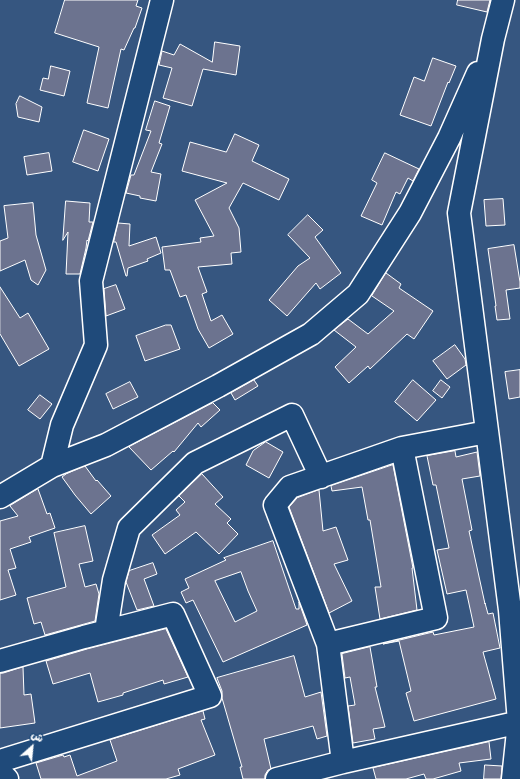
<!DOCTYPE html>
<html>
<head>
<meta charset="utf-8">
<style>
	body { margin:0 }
	#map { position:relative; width:520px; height:779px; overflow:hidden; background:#365680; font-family:"Patrick Hand","Playpen Sans Arabic",sans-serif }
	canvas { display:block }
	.north { position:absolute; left:12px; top:727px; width:40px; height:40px; -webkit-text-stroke:3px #1f4a7a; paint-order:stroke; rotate:27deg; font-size:11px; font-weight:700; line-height:16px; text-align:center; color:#fff }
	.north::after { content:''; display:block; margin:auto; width:14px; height:18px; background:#fff; clip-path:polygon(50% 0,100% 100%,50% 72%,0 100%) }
</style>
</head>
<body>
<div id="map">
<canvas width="520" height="779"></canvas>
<div class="north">ش</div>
</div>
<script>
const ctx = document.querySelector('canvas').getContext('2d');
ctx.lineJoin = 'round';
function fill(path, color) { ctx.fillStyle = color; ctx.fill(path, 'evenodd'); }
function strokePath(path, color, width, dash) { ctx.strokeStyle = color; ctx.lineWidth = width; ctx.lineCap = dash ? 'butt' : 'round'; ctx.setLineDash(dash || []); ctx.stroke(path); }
const building = new Path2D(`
	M65,0h73l-2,6 6,2 -7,20h-1l-10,22 -3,-1 -13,59 -21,-5 12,-56 -44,-14z
	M458,0h32l-3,12 -30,-7z
	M215,42l25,4 -4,29 -33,-6 -11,37 -29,-8 9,-30 -13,-3 3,-14 12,4 6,-11 32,18z
	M433,58l23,8 -7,17 -1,-1 -17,44 -31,-11 14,-38 10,4z
	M51,66l19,5 -6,25 -24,-6 3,-12 5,1z
	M20,96l22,11 -3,15 -21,-5 -2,-13z
	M155,101l15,5 -11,37 3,1 -11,28 10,2 -5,27 -16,-3v-2l-14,-3 5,-18h3l17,-44 -5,-1z
	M84,130l25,9 -11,32 -25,-9z
	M235,134l24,11 -7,16 37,18 -10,21 -36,-17 -14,25 10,20 2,24 -10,1 1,11 -34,3 9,25 -5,2 9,27 11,-6 11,19 -24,14 -11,-19 -12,-34 -6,2 -10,-27h-5l-3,-23 39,-5 -1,-4 14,-2 -19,-36 32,-17 -45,-12 8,-29 36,10z
	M49,153l3,18 -25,4 -3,-18z
	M385,153l34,16 -6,12 -5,-3 -8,16 -4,-2 -14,33 -21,-9 16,-33 -5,-3z
	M503,199l2,26 -19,1 -2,-26z
	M66,201l24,2 -1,19h4l-5,19 -1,-1 -1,8 -6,26h-14l2,-42 -5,8z
	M33,203l3,32 10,35 -8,15 -7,-5 -6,-20 -25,11v-30l8,-3 -4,-32z
	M308,215l15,15 -8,7 26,36 -21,16 -4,-6 -29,33 -18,-16 29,-34 12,-8 -22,-23z
	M118,223l12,1 -1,22 27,-9 5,16 -14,6 1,2 -20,7 -1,8h-1l-10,-34h-2z
	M514,245l6,37v6l-14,2 4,29 -13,1 -2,-14h1l-8,-57z
	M386,273l15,11 -2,4 34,23 -19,28 -7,-5 -37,35 -2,-3 -19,17 -14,-16 21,-20 -22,-17 14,-11 20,15 26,-23 -22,-15z
	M116,285l9,24 -19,7 -2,-27z
	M0,287l20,31 8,-5 21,36 -30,17 -19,-32z
	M166,325h5l9,24 -35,12 -9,-25z
	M455,345l10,14 1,6 -19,14 -14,-18z
	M520,370v27l-11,2 -4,-27z
	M254,380l4,6 -23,14 -4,-7z
	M413,380l23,20 -19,21 -22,-19z
	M441,380l9,7 -8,11 -9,-7z
	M130,382l8,15 -25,12 -7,-15z
	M40,395l12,9 -12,15 -12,-9z
	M213,403l7,7 -19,17 -3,-4 -24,29 -1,-1 -22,19 -22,-23z
	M266,442l17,10 -14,26 -23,-13 7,-14z
	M455,451l1,6 21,-5 3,24 -18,3 10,51 -3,1 16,73v-1l3,11 5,-1 7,35 -17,4 13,47 -82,22 -8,-28 5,-2 -12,-50 -16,3 50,-12 1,3 40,-8 -8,-37 -19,4 -10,-44 12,-2 -13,-63h-3l-6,-29z
	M393,465l20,103h-1l5,42 -37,9 -5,-32h6l-11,-67h-2l-6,-33 -30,4 -1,-5z
	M85,466l11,15 1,-1 14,16 -20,18 -16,-19 -13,-18 4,-3z
	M202,474l21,23 -8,7 16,15 -4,4 11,11 -19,20 -23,-22 -31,22 -13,-19 28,-20 -4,-5 9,-8 -6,-6z
	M38,489l9,25 3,-1 5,15 -26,9 2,5 -21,7 6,19 -8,2 8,25 -16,5v-79l18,-5 -8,-10z
	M319,490l4,41 13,-4 12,33 -14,4 18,37 -23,12 -40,-106 8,-9z
	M85,526l8,35 -14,3 6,23 11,-3 3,10 -4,27 -50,14 -4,-13 -7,2 -7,-26 39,-11 -12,-54z
	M273,541l23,68h3v-7l8,23 -84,37 -30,-62 -7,3 -5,-11 8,-4 -4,-9 41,-19 -2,-2zM241,572l7,19 9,20 -22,11 -20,-41z
	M153,563l4,11 -13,5 10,27 -17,4 -11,-28 3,-11z
	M166,629l22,48 -24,7 -1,-4 -40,13v2l-25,7 -8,-29 -37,11 -7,-23 41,-12z
	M370,647l7,40h-2l10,40 -12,2 2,10 -22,4 -5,-37 7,-1 -5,-28 -5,1 -3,-24z
	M294,656l11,41 16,-5 6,44 -10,3 -4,-13 -49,13 7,30 -3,1 -3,5v4h-22l-3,-12h2l-20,-69v-7l-5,-13z
	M23,667l1,28 7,-1 4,29 -35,5v-55h3z
	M203,711l2,8 -4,1 14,35 -37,14 2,6 -14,4h-125l-5,-16 27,-8 1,2 6,-2 7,21 40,-15 -7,-21z
	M489,742l2,17 -32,4 2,8 -28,8h-7l-2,-5 -18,5h-30l-3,-11z
	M485,765l17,1 -1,13h-17z`);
fill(building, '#6c738f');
strokePath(building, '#fff', 1);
const minor = new Path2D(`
	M503,0l-10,39 -34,174 51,397 9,112 -6,57
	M52,466l54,-21 112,-59 93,-52 47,-40 52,-81 39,-75 29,-65
	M0,497l52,-31 10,-41 34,-80 -5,-64 71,-281
	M106,631l8,-51 15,-52 66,-65 97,-48 29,62
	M328,644l108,-26 -34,-170 85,-16
	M0,661l84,-24 89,-23 37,82 -210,65
	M343,762l-15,-118 -53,-139 15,-18 112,-39
	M0,772l7,7
	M277,779l66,-17 177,-40`);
strokePath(minor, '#fff', 25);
strokePath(minor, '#1f4a7a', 22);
</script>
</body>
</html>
